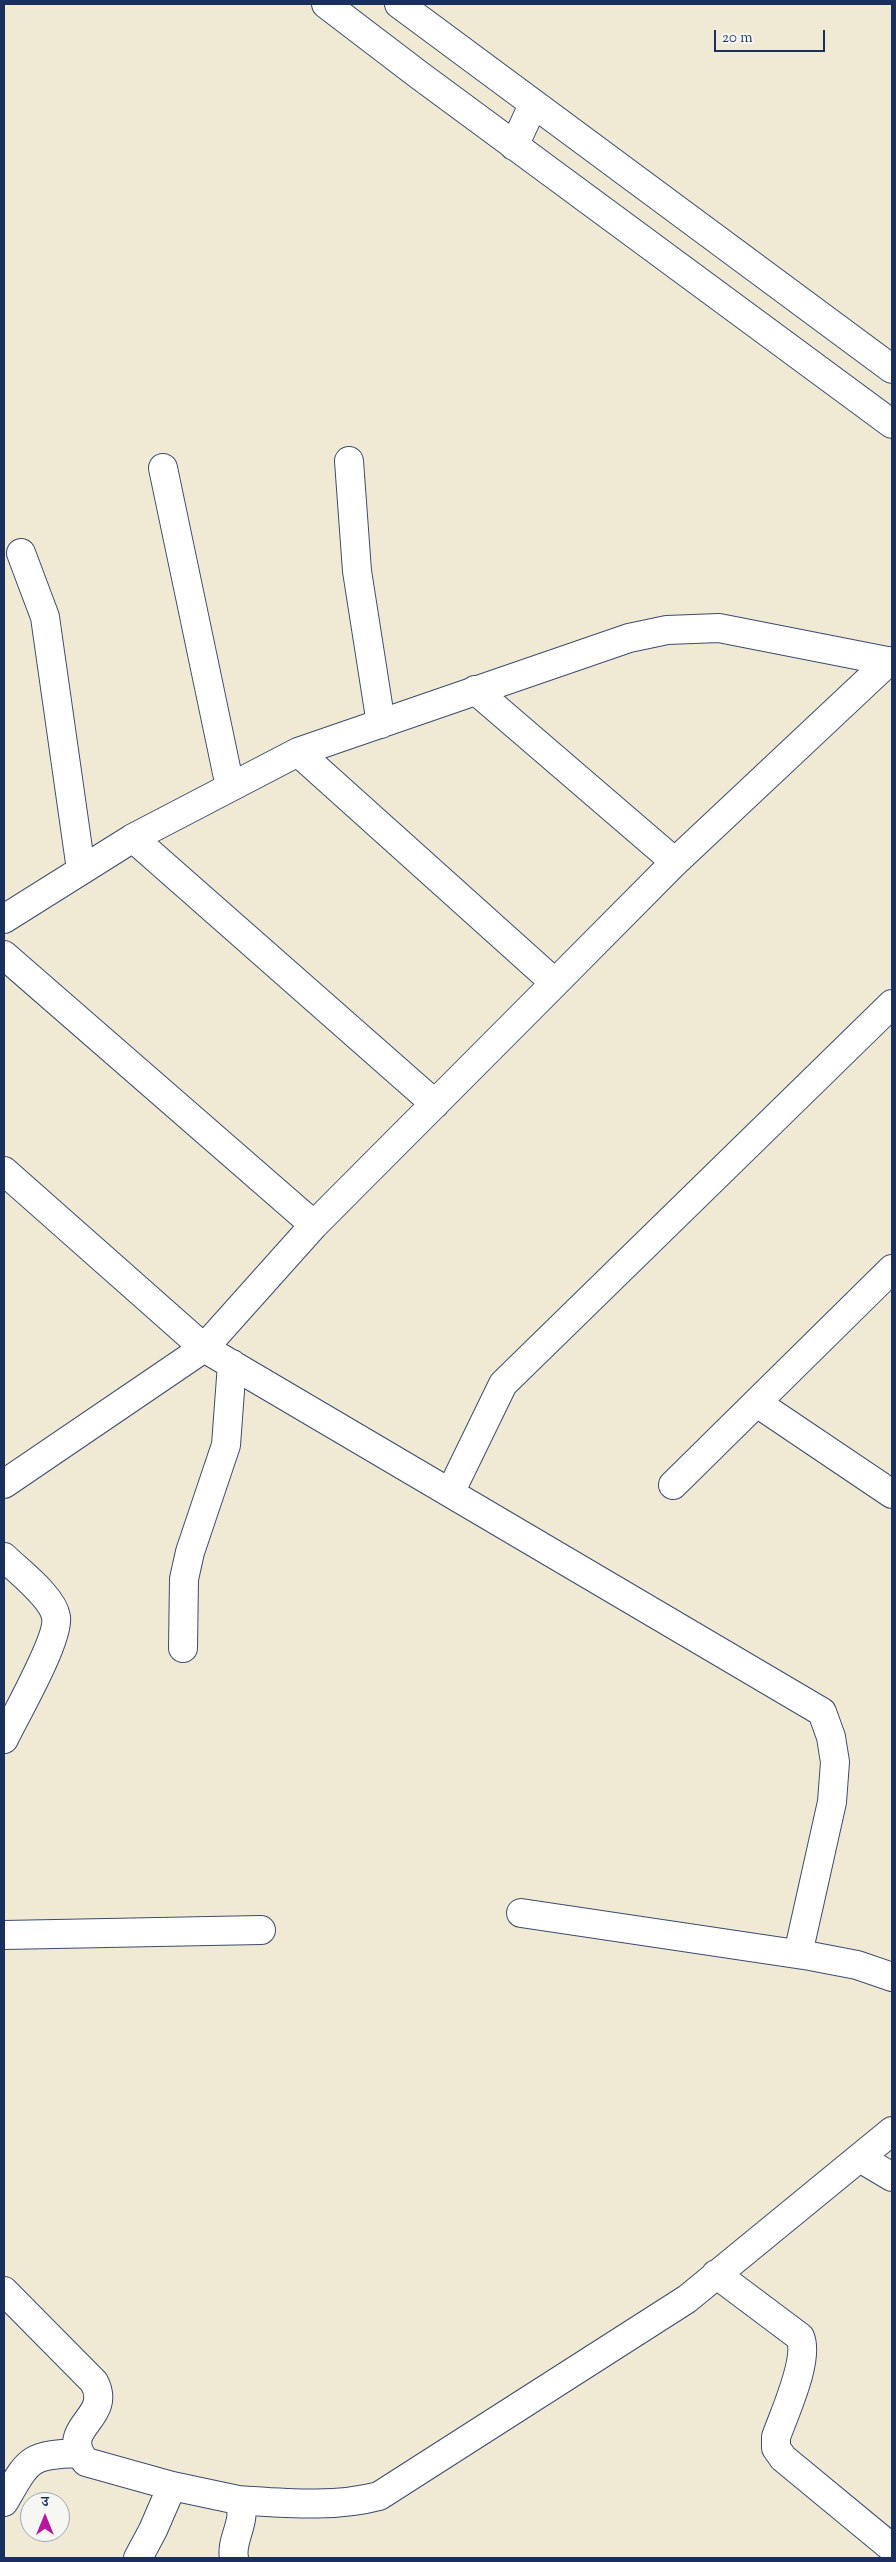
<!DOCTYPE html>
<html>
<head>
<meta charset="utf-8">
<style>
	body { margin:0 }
	#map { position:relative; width:896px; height:2562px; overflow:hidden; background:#f0ead5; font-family:"Sorts Mill Goudy","Noto Serif Devanagari",serif }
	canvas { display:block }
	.frame { position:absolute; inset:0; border:5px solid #1b2f5e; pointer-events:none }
	.north { position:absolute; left:20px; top:2492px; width:50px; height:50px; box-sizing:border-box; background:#f6f6f2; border:1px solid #9ea6b7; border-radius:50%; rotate:0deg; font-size:14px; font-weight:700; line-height:20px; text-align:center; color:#1b2f5e }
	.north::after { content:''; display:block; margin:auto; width:18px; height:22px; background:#b5179e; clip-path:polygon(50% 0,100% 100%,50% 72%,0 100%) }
	.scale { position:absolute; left:714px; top:30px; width:111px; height:22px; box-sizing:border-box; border:2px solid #1b2f5e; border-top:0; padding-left:6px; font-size:15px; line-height:18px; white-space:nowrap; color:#1b2f5e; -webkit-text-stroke:4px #f6f6f2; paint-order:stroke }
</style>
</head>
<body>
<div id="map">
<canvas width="896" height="2562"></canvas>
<div class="frame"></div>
<div class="north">उ</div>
<div class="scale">20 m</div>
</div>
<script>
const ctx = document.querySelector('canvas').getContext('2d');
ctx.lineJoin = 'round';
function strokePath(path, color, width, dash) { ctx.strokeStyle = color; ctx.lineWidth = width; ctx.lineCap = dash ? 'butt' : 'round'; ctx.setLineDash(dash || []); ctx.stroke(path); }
const minor = new Path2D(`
	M349,461l8,110 24,153
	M163,468l67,319
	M21,553l24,64 36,253
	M475,690l200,172
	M298,752l257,231
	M133,838l302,266
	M4,919l129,-81 165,-86 331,-114 38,-8 52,-2 173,34
	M4,955l310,270
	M4,1171l200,177 618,364 9,25 4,25 -3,40 -34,152
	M757,1403l135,91
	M4,1484l200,-136 110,-123 241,-242 120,-121 214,-201
	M673,1485l219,-216
	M450,1493l53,-109 389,-380
	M4,1557c14,14 49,40 52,60 4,21 -41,99 -52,122
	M183,1648l1,-69 6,-27 36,-107 6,-81
	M521,1913l289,43 47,9 35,12
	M4,1935l257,-5
	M860,2158l32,19
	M716,2274l84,63c10,22 -16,77 -24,100v11l7,10 109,90
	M4,2291l90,91c20,37 -38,45 -8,80l86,24 66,14c11,20 -8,38 -4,58
	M238,2500c47,3 96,8 141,-4l308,-197 205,-168
	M4,2502c25,-43 24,-47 75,-49
	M138,2558l15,-28 19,-44`);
const major = new Path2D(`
	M326,4l93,71 473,349
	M399,4l493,365
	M514,146l19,-41`);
strokePath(minor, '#3b4b70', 30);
strokePath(major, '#3b4b70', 30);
strokePath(minor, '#fff', 28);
strokePath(major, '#fff', 28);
</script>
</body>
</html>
